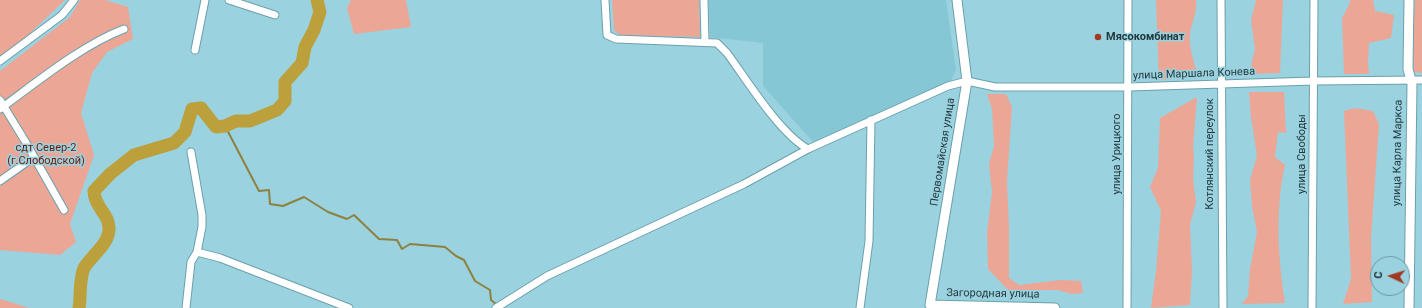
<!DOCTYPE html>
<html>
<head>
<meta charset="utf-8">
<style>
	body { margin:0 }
	#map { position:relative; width:1422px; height:308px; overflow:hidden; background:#9bd2df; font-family:Roboto,sans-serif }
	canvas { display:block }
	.north { position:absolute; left:1370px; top:256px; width:40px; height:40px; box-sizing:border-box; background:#9bd2df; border:1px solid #6b959f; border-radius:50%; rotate:274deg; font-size:11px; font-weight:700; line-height:16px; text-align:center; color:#22393e }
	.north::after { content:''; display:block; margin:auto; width:14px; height:18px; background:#a13822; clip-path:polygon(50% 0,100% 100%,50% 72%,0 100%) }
</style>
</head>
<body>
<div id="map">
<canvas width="1422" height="308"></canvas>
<div class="north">С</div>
</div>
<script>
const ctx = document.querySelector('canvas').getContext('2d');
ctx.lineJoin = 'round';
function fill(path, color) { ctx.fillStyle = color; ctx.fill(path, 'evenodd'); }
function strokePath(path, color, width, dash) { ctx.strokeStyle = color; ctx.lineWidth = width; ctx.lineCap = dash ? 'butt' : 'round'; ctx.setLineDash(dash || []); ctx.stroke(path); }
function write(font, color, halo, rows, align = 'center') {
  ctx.font = font + ' Roboto,sans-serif'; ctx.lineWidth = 3; ctx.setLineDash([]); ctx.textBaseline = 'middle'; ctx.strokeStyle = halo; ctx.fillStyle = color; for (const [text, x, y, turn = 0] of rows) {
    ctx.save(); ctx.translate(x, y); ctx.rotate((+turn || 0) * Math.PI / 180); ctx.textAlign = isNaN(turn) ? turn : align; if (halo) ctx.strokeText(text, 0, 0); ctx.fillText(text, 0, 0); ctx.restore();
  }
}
fill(new Path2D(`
	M709,0h237l10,70 -5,11 -5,3 -133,58 -50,-56v-43l-53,-6z`), '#86c7d6');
fill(new Path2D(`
	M0,0h65l-65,62z
	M80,0h25l23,7 5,32 -26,13 -15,21 -11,40 13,42 -24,69 6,18 -16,13 -60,-5v-179l70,-54z
	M351,0h55l5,27 -57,7 -7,-26z
	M612,0h87l1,37 -80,-2 -6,-5z
	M1156,0h40c1,11 -2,17 -5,28 -4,15 3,35 8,49l-40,3z
	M1256,0h27l-3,73 -31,1 6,-25 -4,-29z
	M1350,0h23l2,11 19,4 -3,23 -22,5 -1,20 1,11h-25l-2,-56 7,-13z
	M1415,0h7v73l-8,-1 -2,-27z
	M1249,92h35l2,41 -8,-1 -3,25 10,8c-10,43 -7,95 0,138l-43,1 6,-8 2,-27 7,-37 -5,-26 -2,-26 7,-24 -6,-39z
	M987,94h19l6,13 -5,74 2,47v50l10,7 42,-5 20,1 2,12 -11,1 -14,-4h-50l-20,-21 -1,-36 5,-41 -3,-28 5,-18 -2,-37z
	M1197,97l-4,50 1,10 -1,22 3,23 -6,23 2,46 -2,34 -39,3 5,-37 5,-60 -11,-24 8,-19 2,-50z
	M1355,108l18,3 6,13 -8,114 1,64 -29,2 8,-25 -7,-168z
	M0,299l29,9h-29z`), '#eca696');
strokePath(new Path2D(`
	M225,126l34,65 10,-1 1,14 13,2 21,-9 24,15 19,7 7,-4 25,24 18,1 5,9 8,-5 35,3 11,9 8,4 11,21 15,9 1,10 6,5`), '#8d813d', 2);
strokePath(new Path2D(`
	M79,308c2,-11 0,-29 5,-40 7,-12 24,-23 25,-38 1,-16 -15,-23 -15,-39l16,-17 24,-19 40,-12 11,-11 7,-23 9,-1 15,19 9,-1 11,-5h14l27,-11 8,-9v-19l17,-19 3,-16 9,-17 6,-18 -3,-12`), '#bba03c', 13);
const minor = new Path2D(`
	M229,0l46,15
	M605,0l2,35 9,4 101,4 10,10c20,27 53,81 81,96l140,-63 19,-5 28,6h134l184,-6 109,-1
	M704,0l1,42
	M1221,0l2,308
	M195,50l10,-50
	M0,61l62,-46 12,-15
	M0,100l25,41 39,69
	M0,109c37,-27 82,-64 124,-80
	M0,181l34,-24
	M197,252l23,6 129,50
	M186,308l5,-46 6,-10 5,-25v-12l-11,-63
	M496,308l51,-32 197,-92 64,-35
	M860,308l9,-67 2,-121
	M1127,308l1,-308
	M1312,308l2,-308`);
const tertiary = new Path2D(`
	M957,0l10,81 -37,224 125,3
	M1409,308l3,-224 -4,-15 1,-69`);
strokePath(minor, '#6aa0ac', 9);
strokePath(tertiary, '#6aa0ac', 11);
strokePath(minor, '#fff', 7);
strokePath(tertiary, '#fff', 9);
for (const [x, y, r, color] of [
	[1098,37,4,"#a13822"]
]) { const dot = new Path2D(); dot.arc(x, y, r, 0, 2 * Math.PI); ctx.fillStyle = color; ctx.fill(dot); strokePath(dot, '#9bd2df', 1.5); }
write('bold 11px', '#22393e', '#9bd2df', [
	["Мясокомбинат",1106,37]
], 'left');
write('11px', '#22393e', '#9bd2df', [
	["улица Маршала Конева",1194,74,-2],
	["Первомайская улица",943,152,-81],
	["улица Карла Маркса",1398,153,-89],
	["улица Урицкого",1117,154,-90],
	["Котлянский переулок",1210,154,-90],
	["улица Свободы",1302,154,-90],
	["Загородная улица",993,294,1]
]);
write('11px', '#6e1907', '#9bd2df', [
	["сдт Север-2",46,148],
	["(г.Слободской)",46,161]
]);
</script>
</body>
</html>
